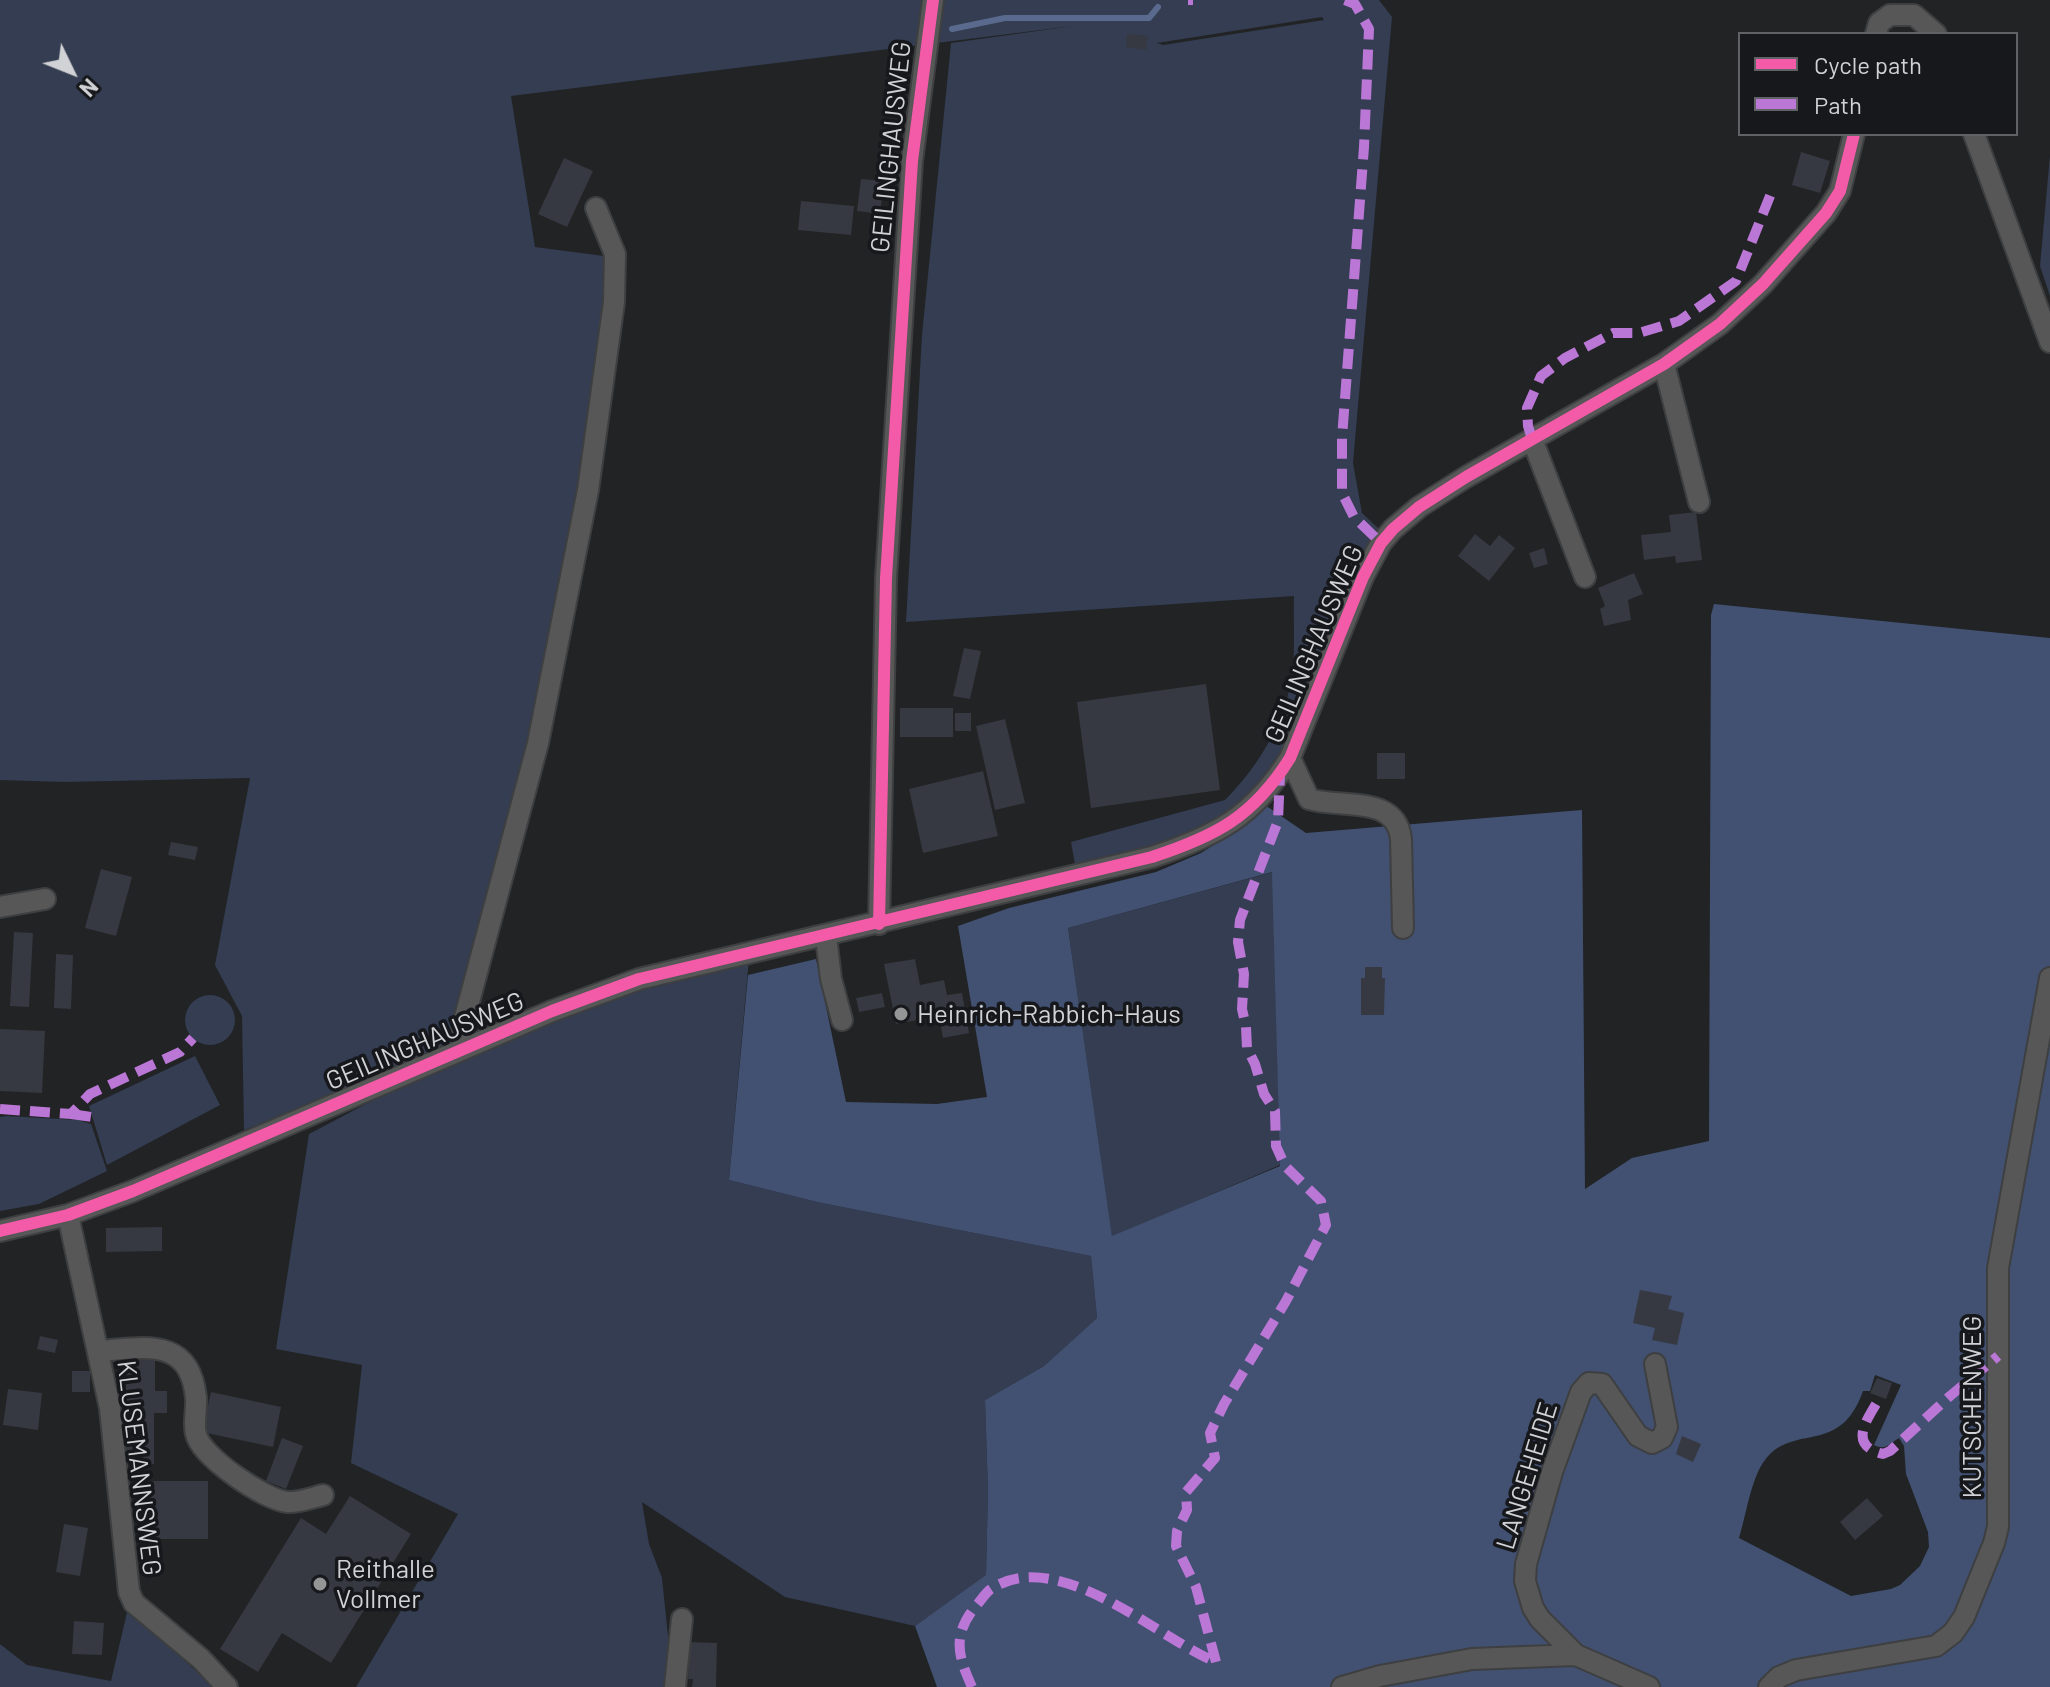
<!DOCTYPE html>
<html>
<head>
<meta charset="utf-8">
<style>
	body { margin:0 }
	#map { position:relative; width:2050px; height:1687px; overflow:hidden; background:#212325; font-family:Barlow,sans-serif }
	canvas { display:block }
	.legend { position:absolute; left:1738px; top:32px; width:280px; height:104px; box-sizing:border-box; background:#16181c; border:2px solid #616266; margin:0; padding:10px 14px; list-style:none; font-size:24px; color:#d1d2d5 }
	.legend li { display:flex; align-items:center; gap:16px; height:40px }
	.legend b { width:40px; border:2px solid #616266 }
	.north { position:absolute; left:32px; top:32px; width:80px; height:80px; -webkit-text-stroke:6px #16181c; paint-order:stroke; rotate:133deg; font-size:22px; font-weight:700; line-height:32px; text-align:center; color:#d1d2d5 }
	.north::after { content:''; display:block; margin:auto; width:28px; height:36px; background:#d1d2d5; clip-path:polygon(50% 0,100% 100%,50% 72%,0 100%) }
</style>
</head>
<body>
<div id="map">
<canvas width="2050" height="1687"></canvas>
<ul class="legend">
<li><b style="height:10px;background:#f35aa7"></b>Cycle path</li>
<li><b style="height:10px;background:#ba77d6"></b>Path</li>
</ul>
<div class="north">N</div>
</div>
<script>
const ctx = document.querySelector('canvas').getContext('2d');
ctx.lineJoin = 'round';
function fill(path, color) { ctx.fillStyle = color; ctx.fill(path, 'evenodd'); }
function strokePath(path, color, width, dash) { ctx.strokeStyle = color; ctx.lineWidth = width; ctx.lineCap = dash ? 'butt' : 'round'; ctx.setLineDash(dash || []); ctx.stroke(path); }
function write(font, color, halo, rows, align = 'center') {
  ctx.font = font + ' Barlow,sans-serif'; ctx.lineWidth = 7; ctx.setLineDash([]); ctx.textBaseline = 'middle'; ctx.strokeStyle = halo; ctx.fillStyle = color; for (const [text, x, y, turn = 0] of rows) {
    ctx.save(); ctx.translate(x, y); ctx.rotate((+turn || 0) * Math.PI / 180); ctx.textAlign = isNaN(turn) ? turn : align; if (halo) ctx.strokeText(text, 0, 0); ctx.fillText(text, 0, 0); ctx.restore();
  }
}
fill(new Path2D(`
	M0,0h1379l13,17 -39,446 9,50 17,16 -16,28 -78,197 -34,41 -57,46 -118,29 -5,-28 154,-42c32,-32 57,-73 66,-118 5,-27 2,-58 3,-86l-388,26 16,-287 29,-292 122,-17 -562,70 24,151 69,9 3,23 -22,199 -125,571 -216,81 -2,-114 -27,-51 35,-187 -186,4 -64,-2zM1322,17l2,3 -161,25 -6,-2z
	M2050,155v141l-10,-30z
	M1273,872l7,293 -168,72 -44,-309z
	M749,958l-20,222 88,22 274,54 6,62 -53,48 -59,34 3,90 -2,86 -71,50 -130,-29 -143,-95 7,42 13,34 9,87 -2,22h-313l102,-173 -107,-51 11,-98 -86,-16 33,-215 157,-83 86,-39z
	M185 1020a25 25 0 1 1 50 0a25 25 0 1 1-50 0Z
	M195,1056l25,49 -113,60 -18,-59z
	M7,1116l71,4 13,4 16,47 -68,33 -39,7v-94z
	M128,1608l85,79h-213v-43l27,21 84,16z`), '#343d51');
fill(new Path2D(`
	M1714,604l336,34v1049h-1113l-22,-61 71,-51 2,-85 -3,-90 59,-34 53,-48 -6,-62 -274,-54 -88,-22 19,-205 68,-16 30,143 91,2 50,-7 -29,-171 51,-18 147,-36 45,-19 33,-21 31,-27 41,28 276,-23 3,379 47,-31 77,-17 2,-526zM1272,872l8,294 -168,70 -44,-308zM1875,1375l26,10 -27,60c12,6 16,-2 25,-7l5,8 2,28 22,58 1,15 -9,19 -20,19 -9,4 -40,7 -112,-58c7,-22 12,-60 26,-78 29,-38 75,-3 98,-69h7z`), '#425172');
strokePath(new Path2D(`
	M952,29l53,-11h144l9,-11`), '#596a8e', 6);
fill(new Path2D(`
	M1127,34l21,2 -2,14 -20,-3z
	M1801,152l29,9 -10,32 -28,-8z
	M564,158l29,13 -26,56 -29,-13z
	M861,179l23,2 -4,33 -23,-3z
	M801,201l53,5 -3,29 -53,-5z
	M1696,512l6,48 -26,3 -1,-7 -31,4 -3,-25 30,-3 -2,-17z
	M1475,534l15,12 9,-11 16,13 -26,33 -31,-25z
	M1544,548l4,16 -14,4 -5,-15z
	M1634,573l9,21 -15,6 3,20 -27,6 -4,-17 5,-3 -7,-18z
	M964,648l17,3 -11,48 -17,-3z
	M1206,684l14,106 -129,18 -14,-106z
	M900,708h53v29h-53z
	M955,713h16v18h-16z
	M1005,719l20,84 -30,7 -19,-84z
	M1377,753h28v26h-28z
	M983,771l15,65 -75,17 -14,-64z
	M171,842l27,5 -3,13 -27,-5z
	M101,869l31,8 -16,59 -31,-8z
	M14,932l19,1 -4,74 -19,-1z
	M56,954l17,1 -2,54 -17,-1z
	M915,959l5,26 24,-5 3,15 15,-2 7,40 -26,5 -4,-22 -43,8 -12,-60z
	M1365,967h17v11h3l-1,37h-23v-37h4z
	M882,993l3,14 -26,5 -3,-14z
	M0,1029l45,2 -3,62 -42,-2z
	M162,1227v24l-56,1v-24z
	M1640,1290l32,6 -4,13 16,4 -7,32 -25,-5 3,-12 -22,-5z
	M40,1336l18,4 -3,13 -18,-4z
	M126,1357h29v34h12v22h-13v51h-28z
	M72,1371h18v21h-18z
	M1877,1378l15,5 -6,16 -16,-6z
	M8,1389l34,4 -4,37 -35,-5z
	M211,1392l70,15 -8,40 -71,-15z
	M1682,1436l19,8 -8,18 -17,-8z
	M282,1438l21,8 -17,43 -20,-8z
	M140,1481h68v58h-68z
	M350,1496l61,38 -80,129 -49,-30 -24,39 -38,-23 81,-131 25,16z
	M1867,1498l16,18 -28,24 -15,-18z
	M64,1524l24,4 -8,48 -24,-4z
	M74,1621l30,2 -2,32 -30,-1z
	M690,1642l27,1 -1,44h-24l1,-8h-5z`), '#363941');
const minor = new Path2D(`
	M1890,15h24l22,19
	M1876,34l3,-11 11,-8
	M1974,134l76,208
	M1664,364l35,138
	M1532,439l53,138
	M1290,758l19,41c32,10 87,-5 92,40l2,89
	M0,907l45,-8
	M879,924l7,-346 26,-417 21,-161
	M826,937l5,42 11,41
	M464,1049l-2,-21 76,-285 50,-253 26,-188 1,-48 -19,-46
	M68,1215l42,193 19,184 5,11 67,56 26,28
	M0,1231l68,-16 65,-24 419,-180 87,-32 513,-122c64,-21 101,-40 138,-99l73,-181 18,-34 12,-14 26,-22 47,-30 198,-113 56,-40 43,-40 63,-71 14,-22 14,-57
	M98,1351c46,-3 92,-15 98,47 1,11 -3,25 0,36 5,23 69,66 91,68 12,1 24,-4 36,-7
	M1576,1655l-36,-36 -7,-11 -8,-27 1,-17 26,-92 29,-80 8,-9 13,1 36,52 14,7 10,-5 5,-11 -12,-63
	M675,1687l7,-68
	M1342,1687l38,-11 92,-17 104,-4 73,32
	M1769,1687l10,-10 17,-7 140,-24 17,-13 11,-16 30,-74 4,-16v-259l52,-290`);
strokePath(minor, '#3e3f40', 24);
strokePath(minor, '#575758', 20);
strokePath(new Path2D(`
	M1188,0h5
	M1345,0l10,4 14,25 -5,118 -22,291v55l12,24 27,26
	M1532,439l-4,-13 -1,-18 14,-32 24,-18 48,-25h26l40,-12 57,-40 36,-90
	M0,1109l71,5 19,-20 90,-42 13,-14
	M71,1114l21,3
	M1876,1404c-12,20 -26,42 7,50l7,-3 60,-55 48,-40
	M1216,1662l-20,-75 -20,-41 1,-15 10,-21 -1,-18 29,-34 -5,-25 14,-29 62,-103 40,-76 -5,-24 -36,-35 -9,-20 -1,-35 -11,-17 -9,-30 -8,-16 -1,-21 -4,-18 2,-35 -6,-32 2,-22 38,-99 2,-47
	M972,1687c-14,-31 -20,-51 3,-80 5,-5 10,-14 16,-18 67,-44 165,48 225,73`), '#ba77d6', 10, [20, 10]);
strokePath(new Path2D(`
	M879,924l7,-346 26,-417 21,-161
	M0,1231l68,-16 65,-24 419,-180 87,-32 513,-122c64,-21 101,-40 138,-99l73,-181 18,-34 12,-14 26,-22 47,-30 198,-113 56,-40 43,-40 63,-71 14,-22 14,-57`), '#f35aa7', 12);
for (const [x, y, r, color] of [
	[901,1014,8,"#939597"],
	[320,1584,8,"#939597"]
]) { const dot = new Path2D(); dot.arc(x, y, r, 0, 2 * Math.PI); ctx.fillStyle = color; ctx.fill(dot); strokePath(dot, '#16181c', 3); }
write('26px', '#d1d2d5', '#16181c', [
	["GEILINGHAUSWEG",891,147,-84],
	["GEILINGHAUSWEG",1314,644,-67],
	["GEILINGHAUSWEG",425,1041,-23],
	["KUTSCHENWEG",1972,1407,-90],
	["KLUSEMANNSWEG",139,1468,83],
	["LANGEHEIDE",1527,1476,-73]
]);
write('26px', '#d1d2d5', '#16181c', [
	["Heinrich-Rabbich-Haus",917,1014],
	["Reithalle",336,1569],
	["Vollmer",336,1599]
], 'left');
</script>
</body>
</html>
